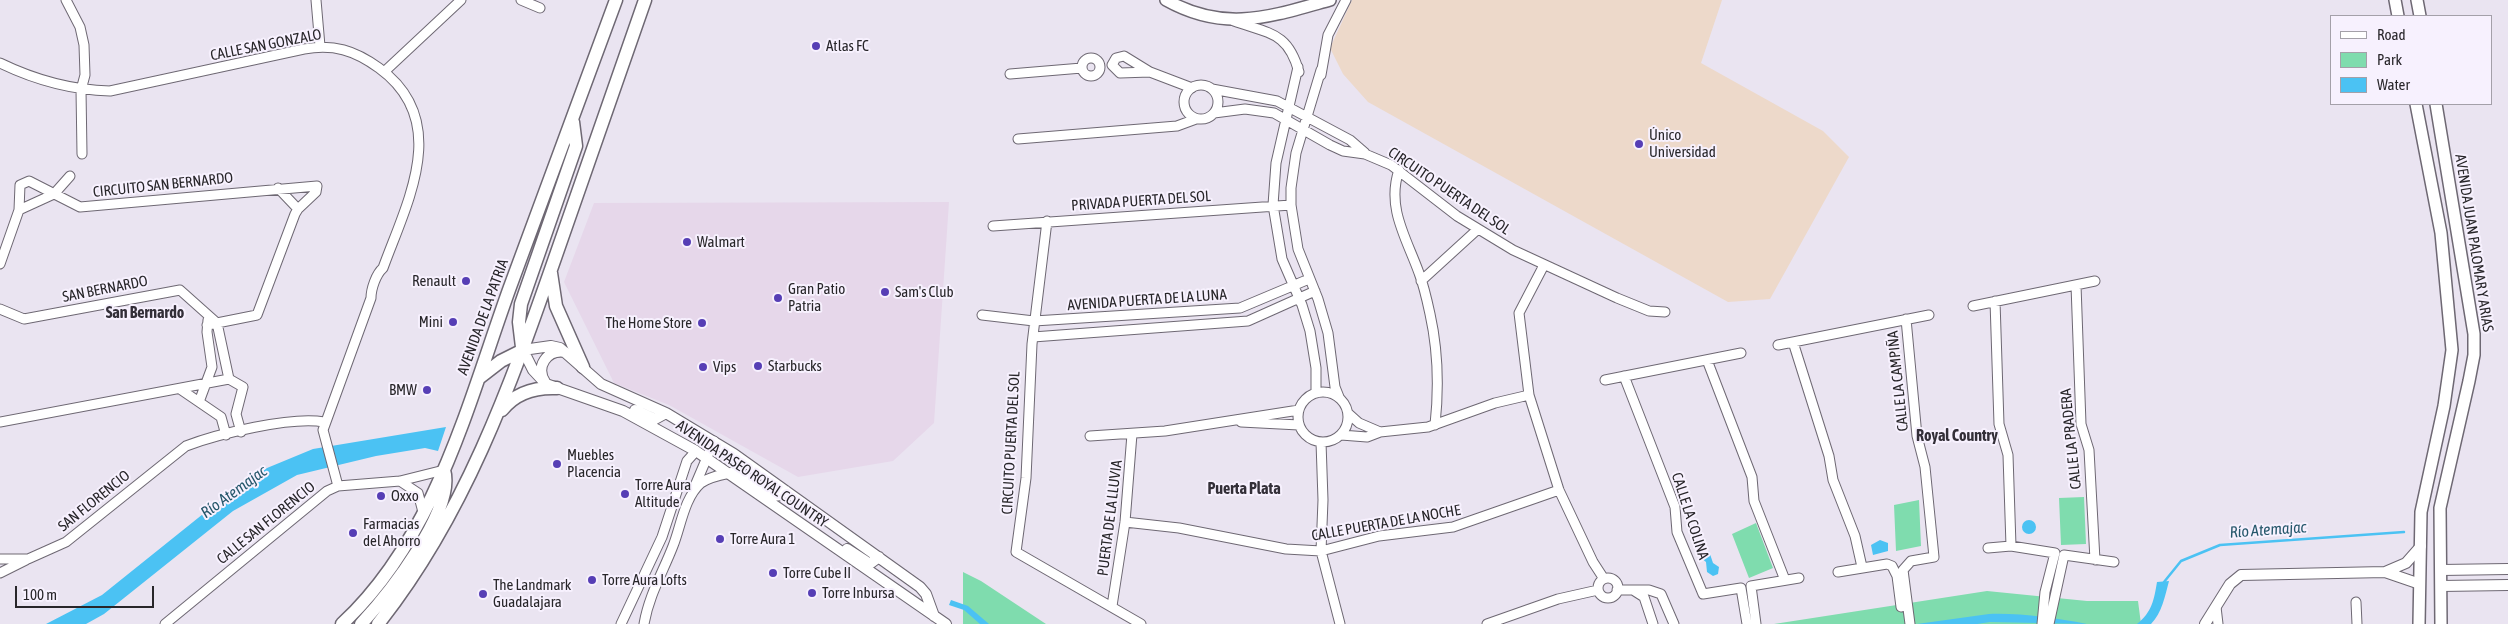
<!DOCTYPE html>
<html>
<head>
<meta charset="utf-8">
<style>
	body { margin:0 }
	#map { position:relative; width:2508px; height:624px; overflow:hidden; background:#eae4f1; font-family:"Asap Condensed",sans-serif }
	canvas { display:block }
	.legend { position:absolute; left:2330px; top:15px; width:162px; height:90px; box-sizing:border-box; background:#f7f1fe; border:1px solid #a4a0a9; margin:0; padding:6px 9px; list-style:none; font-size:15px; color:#28262a }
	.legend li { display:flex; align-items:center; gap:10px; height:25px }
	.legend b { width:25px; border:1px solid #a4a0a9 }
	.scale { position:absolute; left:15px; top:586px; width:139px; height:22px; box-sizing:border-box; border:2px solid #28262a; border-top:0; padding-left:6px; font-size:15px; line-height:18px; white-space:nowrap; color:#28262a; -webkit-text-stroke:4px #f7f1fe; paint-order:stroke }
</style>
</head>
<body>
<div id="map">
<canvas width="2508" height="624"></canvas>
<ul class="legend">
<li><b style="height:6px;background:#fff"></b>Road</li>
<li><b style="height:14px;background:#7fdcae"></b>Park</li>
<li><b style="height:14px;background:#4bc2f3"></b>Water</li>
</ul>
<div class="scale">100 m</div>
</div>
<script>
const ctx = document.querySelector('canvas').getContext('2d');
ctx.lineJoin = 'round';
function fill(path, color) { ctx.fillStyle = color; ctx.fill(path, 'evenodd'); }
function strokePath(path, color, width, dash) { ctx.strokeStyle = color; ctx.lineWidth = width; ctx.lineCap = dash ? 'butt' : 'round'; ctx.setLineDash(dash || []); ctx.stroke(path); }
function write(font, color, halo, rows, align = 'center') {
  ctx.font = font + ' "Asap Condensed",sans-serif'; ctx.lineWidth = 4; ctx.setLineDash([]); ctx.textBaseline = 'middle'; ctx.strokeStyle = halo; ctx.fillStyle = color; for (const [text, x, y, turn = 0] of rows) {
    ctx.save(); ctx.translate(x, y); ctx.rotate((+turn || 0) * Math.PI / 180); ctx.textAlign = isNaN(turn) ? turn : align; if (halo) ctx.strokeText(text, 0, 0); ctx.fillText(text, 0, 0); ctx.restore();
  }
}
fill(new Path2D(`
	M949,202l-15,221 -41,38 -95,16 -129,-72 -55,-22 -50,-101 30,-79z`), '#e6d7ea');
fill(new Path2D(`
	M1352,0h370l-21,63 122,68 26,26 -79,142 -42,3 -360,-200 -25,-28 -13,-26z`), '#edd9ca');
fill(new Path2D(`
	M2084,497l2,47 -25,1 -2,-47z
	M1919,500l2,46 -25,5 -2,-46z
	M1756,523l17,45 -24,10 -17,-44z
	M963,572l18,9 65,43h-83z
	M1987,591l100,10h51l3,23h-367z`), '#7fdcae');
fill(new Path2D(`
	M446,427l-8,24 -13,-3 -49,8 -79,19 -64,36 -129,103 -18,10h-40l56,-29 101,-81 64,-46 46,-19z
	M2022 527a7 7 0 1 1 14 0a7 7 0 1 1-14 0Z
	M1880,540l8,3v8l-15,4 -2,-10z
	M1709,551l4,12 6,4 -1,7 -5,2 -6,-4 -1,-10 -5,-4 1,-3z
	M2169,581c-4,15 -7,32 -18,43h-14c15,-12 17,-24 20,-42z
	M951,600l17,6 21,18h-9l-16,-14 -15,-5z
	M1989,614c33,-1 65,4 98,10l-97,-2 -13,2h-60z`), '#4bc2f3');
strokePath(new Path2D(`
	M2164,582l17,-21 39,-16 184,-13`), '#4bc2f3', 2.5);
const minor = new Path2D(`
	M66,0l14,27 4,18 1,30 -4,15 1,64
	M316,0l4,46
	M521,0l19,8
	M1234,21c36,13 54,11 65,51
	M1082 67a9 9 0 1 1 18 0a9 9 0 1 1-18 0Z
	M0,63c35,17 71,27 110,28l194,-42c30,-5 50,1 75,19 73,53 28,134 4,200 -7,6 -12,21 -12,30l-48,132 15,56
	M1112,65l4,-7 8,-2 26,16 42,16
	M1112,65l8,8 30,-1
	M1298,67l-22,96 -3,42 9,54 20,46 8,26 6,37v25
	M1321,70l-25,83 -5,35v17l7,44 20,50 10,34 7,54 4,10
	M384,72l77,-72
	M1010,74l72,-6
	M1321,75l7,-40 18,-35
	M1184 102a17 17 0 1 1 34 0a17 17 0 1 1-34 0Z
	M1212,89l65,12 73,39 15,13
	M1214,113l31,-4 29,4 56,32 13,6 22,3 26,11 66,51 56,34 104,48 32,13 16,1
	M1018,139l159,-13 19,-7
	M1399,170c-13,38 8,69 20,103 5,13 8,27 11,41 8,36 9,74 5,111
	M278,188l20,21
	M19,210l35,-16 16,-18
	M1047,221l-15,123 -6,134 -10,74 125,72
	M993,226l298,-21
	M0,264l19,-54 1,-25 9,-4 51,26 237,-21 -1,6 -18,17 -3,5 -38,101 -50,10
	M1544,265l-25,48 10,82 30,95 34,72 11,17
	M1421,281l57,-52
	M2076,285l5,139 8,26 6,110
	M1995,301l4,123 9,31 3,91
	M1973,306l122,-25
	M0,309l24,10 156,-29 37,33 12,56
	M982,315l52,6 206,-13 69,-29
	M1906,319l11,117 8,31 9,90 -23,4 -8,9 7,54
	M1033,337l215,-16 67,-30
	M1793,342l36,114 4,24 22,56 7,31
	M1778,345l151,-30
	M1707,360l45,117 2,24 31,79
	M1624,376l51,131 2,25 26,62 38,-6 6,36
	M1605,380l136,-27
	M180,389l41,28 5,18
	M1298 417a25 25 0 1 1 50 0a25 25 0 1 1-50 0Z
	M199,402l13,-35 -5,-35 1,-12
	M1349,414l10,9 21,9
	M0,422l229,-43 14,8 -7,27 5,18
	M1241,422l58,3
	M1341,435l26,2 13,-5 48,-5 67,-24 34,-8
	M1090,436l75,-5 134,-21
	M1321,442l2,58 -2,51 19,73
	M400,481l18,12 5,19
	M694,488l20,-47
	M1125,522l54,6 107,21 35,2 58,-15 74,-9 106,-37
	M1988,548l23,-2 44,7 -10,39 -3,32
	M0,559h28l38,-17 120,-96c31,-12 106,-30 138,-24
	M1838,572l49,-8 5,2 5,10 4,31
	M0,573l26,-13
	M1598 588a10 10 0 1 1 20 0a10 10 0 1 1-20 0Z
	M1617,590h32l12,4 13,30
	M1633,590l11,7 9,27
	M2356,602l1,22
	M1112,606l13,-84 7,-88
	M2216,607l2,17
	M165,624l162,-133 11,-5 62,-5 44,-11
	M621,624l41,-87 25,-76 9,-10
	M644,624c5,-29 19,-52 29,-78 8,-20 11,-48 28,-63 8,-6 19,-8 29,-10
	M1487,624l71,-25 40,-9
	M1756,624l-5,-38 48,-8
	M2049,624l15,-69 50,7`);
const tertiary = new Path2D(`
	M545,382c-10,-15 2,-33 20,-30
	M635,410l20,9 11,-6
	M731,473c19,0 35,26 50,22l5,-4
	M847,549l20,13 4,1 8,-6
	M2441,570l67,-1
	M2385,572l35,12
	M2441,586l67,-1
	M934,616l-8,-22 -6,-7 -186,-133 -68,-41 -65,-29 -41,-36 -9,-2 -28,4 10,20 13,14 77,27 73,40 250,173
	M2205,624l25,-40 11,-9 144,-3 21,-9 15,-17`);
const secondary = new Path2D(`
	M1166,0c59,33 103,17 164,0
	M2395,0l3,16
	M2417,0l3,16
	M2416,104l25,129 11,117 -8,56 -23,106 -2,112
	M2436,104l38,230v21l-5,26 -29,127 1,116`);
const primary = new Path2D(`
	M551,273l5,33 27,61
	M522,347l-3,-25 2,-18 55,-158 -3,-24
	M479,378l22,-17 22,-11
	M502,410c14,-18 33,-23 55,-22
	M342,624c94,-87 126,-221 168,-337 35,-96 71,-191 106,-287
	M361,624c27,-29 95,-114 83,-154
	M378,624c86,-108 132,-237 177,-366 30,-86 60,-172 90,-258`);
strokePath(minor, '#6e6873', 11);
strokePath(tertiary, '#6e6873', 12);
strokePath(secondary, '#6e6873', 14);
strokePath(primary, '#6e6873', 15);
strokePath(minor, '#fff', 9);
strokePath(tertiary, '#fff', 10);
strokePath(secondary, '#fff', 11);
strokePath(primary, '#fff', 12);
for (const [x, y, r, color] of [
	[816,46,5,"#563eb5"],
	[1639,144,5,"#563eb5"],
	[687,242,5,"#563eb5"],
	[466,281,5,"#563eb5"],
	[885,292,5,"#563eb5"],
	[778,298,5,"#563eb5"],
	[453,322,5,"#563eb5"],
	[702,323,5,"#563eb5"],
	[758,366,5,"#563eb5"],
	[703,367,5,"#563eb5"],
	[427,390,5,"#563eb5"],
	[557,464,5,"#563eb5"],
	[625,494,5,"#563eb5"],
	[381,496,5,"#563eb5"],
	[353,533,5,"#563eb5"],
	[720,539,5,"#563eb5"],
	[773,573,5,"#563eb5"],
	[592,580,5,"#563eb5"],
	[812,593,5,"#563eb5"],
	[483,594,5,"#563eb5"]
]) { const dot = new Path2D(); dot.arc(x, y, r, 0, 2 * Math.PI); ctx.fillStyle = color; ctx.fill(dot); strokePath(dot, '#f7f1fe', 2); }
write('15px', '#28262a', '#f7f1fe', [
	["CALLE SAN GONZALO",266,45,-11],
	["CIRCUITO SAN BERNARDO",163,185,-6],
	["CIRCUITO PUERTA DEL SOL",1449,191,34],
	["PRIVADA PUERTA DEL SOL",1141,201,-4],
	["AVENIDA JUAN PALOMAR Y ARIAS",2474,243,81],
	["SAN BERNARDO",105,289,-11],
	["AVENIDA PUERTA DE LA LUNA",1147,300,-4],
	["AVENIDA DE LA PATRIA",483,317,-70],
	["CALLE LA CAMPIÑA",1898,381,-96],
	["CALLE LA PRADERA",2071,439,-96],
	["CIRCUITO PUERTA DEL SOL",1011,443,-87],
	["AVENIDA PASEO ROYAL COUNTRY",752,474,34],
	["SAN FLORENCIO",94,501,-39],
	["CALLE LA COLINA",1690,516,72],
	["PUERTA DE LA LLUVIA",1110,518,-83],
	["CALLE SAN FLORENCIO",266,523,-39],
	["CALLE PUERTA DE LA NOCHE",1386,523,-10]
]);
write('15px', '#28262a', '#f7f1fe', [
	["Atlas FC",826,46],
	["Único",1649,135],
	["Universidad",1649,152],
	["Walmart",697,242],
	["Renault",456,281,"right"],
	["Gran Patio",788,289],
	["Patria",788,306],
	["Sam's Club",895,292],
	["Mini",443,322,"right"],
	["The Home Store",692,323,"right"],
	["Starbucks",768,366],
	["Vips",713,367],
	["BMW",417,390,"right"],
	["Muebles",567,455],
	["Placencia",567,472],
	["Torre Aura",635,485],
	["Altitude",635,502],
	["Oxxo",391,496],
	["Farmacias",363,524],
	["del Ahorro",363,541],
	["Torre Aura 1",730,539],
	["Torre Cube II",783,573],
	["Torre Aura Lofts",602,580],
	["The Landmark",493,585],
	["Guadalajara",493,602],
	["Torre Inbursa",822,593]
], 'left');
write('bold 16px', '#332f38', '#f7f1fe', [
	["San Bernardo",145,313],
	["Royal Country",1957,436],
	["Puerta Plata",1244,489]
]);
write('italic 16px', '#26576b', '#f7f1fe', [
	["Río Atemajac",234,492,-36],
	["Río Atemajac",2268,530,-4]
]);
</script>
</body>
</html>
